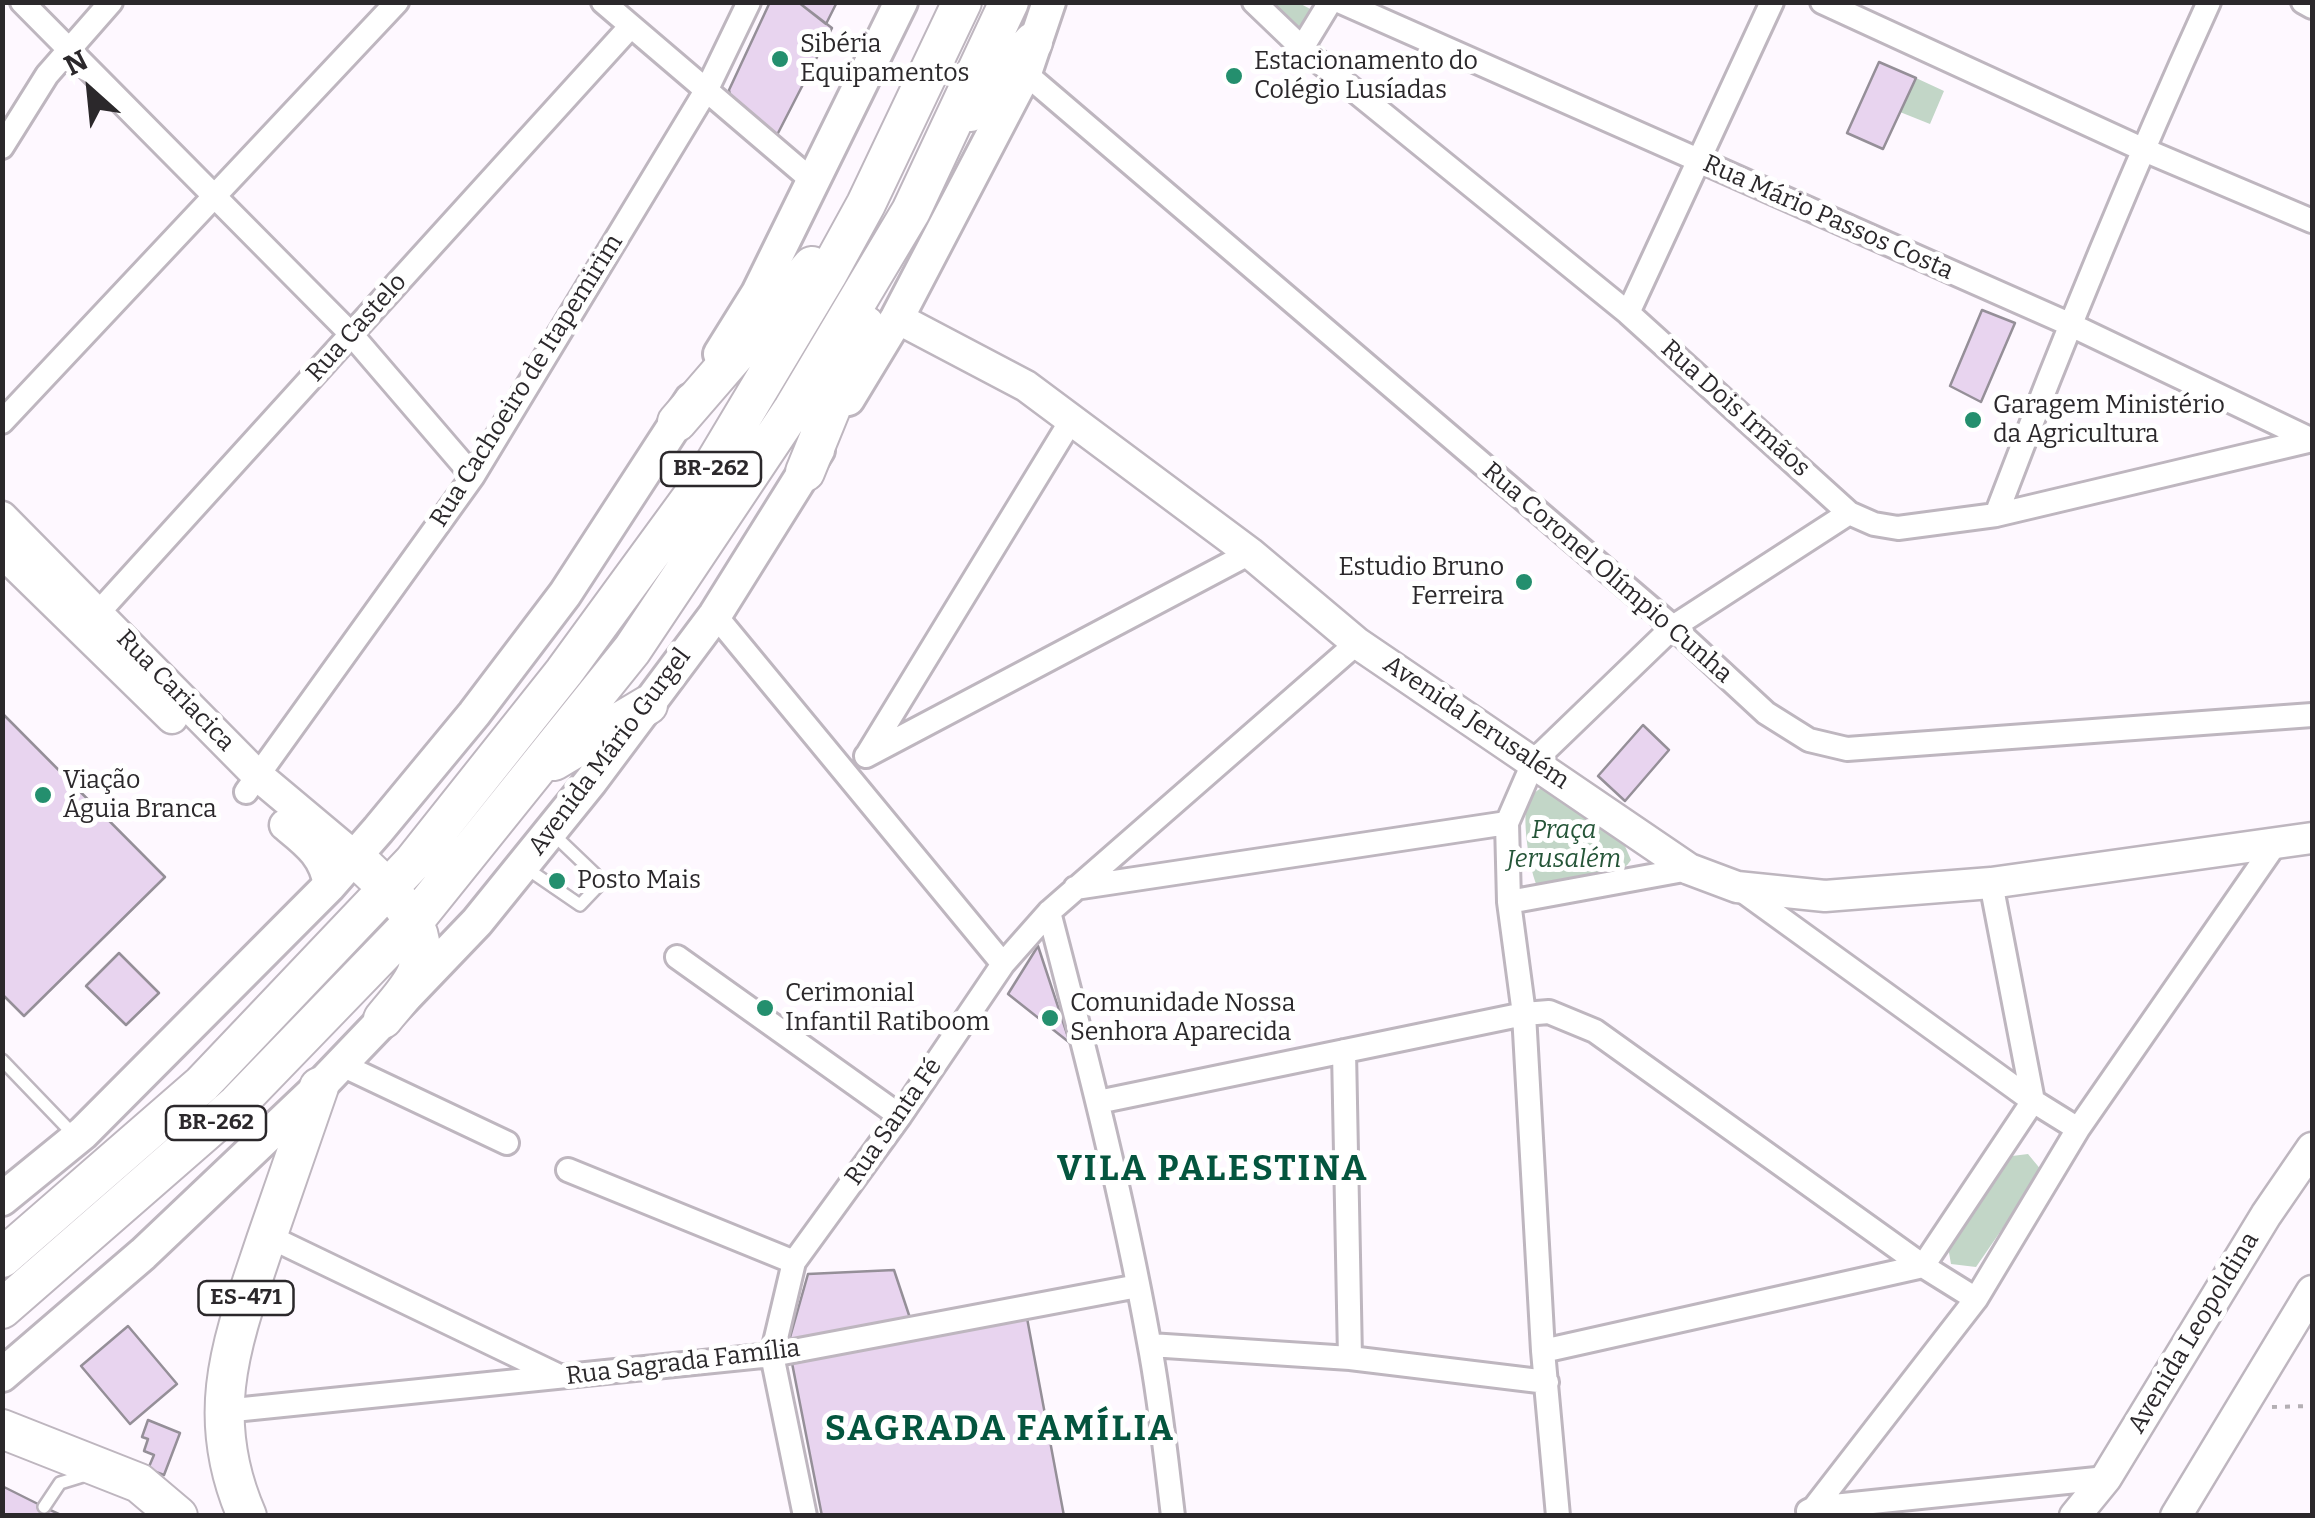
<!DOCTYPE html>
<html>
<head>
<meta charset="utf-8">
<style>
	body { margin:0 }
	#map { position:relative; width:2315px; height:1518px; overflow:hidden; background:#fef8ff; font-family:Bitter,serif }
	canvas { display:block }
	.frame { position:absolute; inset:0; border:5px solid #2b282b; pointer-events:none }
	.north { position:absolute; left:40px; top:40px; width:100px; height:100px; -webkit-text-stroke:8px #fff; paint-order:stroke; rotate:333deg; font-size:28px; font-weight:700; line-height:40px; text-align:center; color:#2b282b }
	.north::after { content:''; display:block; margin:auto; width:35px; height:45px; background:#2b282b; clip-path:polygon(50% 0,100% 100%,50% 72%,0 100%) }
</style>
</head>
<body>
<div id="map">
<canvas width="2315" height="1518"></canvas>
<div class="frame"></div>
<div class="north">N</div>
</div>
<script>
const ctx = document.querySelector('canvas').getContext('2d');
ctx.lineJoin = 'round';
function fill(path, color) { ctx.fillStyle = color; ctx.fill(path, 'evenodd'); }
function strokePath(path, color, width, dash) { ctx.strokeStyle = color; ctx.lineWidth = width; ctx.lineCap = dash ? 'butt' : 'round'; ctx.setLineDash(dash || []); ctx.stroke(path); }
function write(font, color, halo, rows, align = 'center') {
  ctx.font = font + ' Bitter,serif'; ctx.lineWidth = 10; ctx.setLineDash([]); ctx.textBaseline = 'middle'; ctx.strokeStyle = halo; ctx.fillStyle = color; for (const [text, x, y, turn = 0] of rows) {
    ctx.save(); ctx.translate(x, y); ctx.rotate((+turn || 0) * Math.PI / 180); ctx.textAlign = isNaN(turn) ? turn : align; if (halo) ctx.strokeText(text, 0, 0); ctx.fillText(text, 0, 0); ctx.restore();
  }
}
fill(new Path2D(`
	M1261,3h38l15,8 -9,24z
	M1916,78l28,13 -14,33 -30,-12z
	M1543,787l82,59 6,14c-16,25 -65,23 -93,28 -8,-15 -16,-67 -11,-83 2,-9 9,-14 16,-18z
	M2028,1154l14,17 -66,96 -25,-3 -3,-17 64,-91z`), '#c2d6c7');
const building = new Path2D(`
	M770,2h28l34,26 -56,109 -45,-38 -2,-9z
	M798,2h39l-11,22z
	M1879,62l37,16 -33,71 -36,-16z
	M1982,310l33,13 -34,79 -31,-16z
	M2,713l163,164 -141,139 -22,-22z
	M1643,725l26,25 -44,51 -27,-25z
	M1038,946l32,97 -62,-49z
	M119,953l40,40 -33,32 -40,-39z
	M894,1270l18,54 -125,24 21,-74z
	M1027,1318l37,198h-242l-30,-153z
	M128,1326l49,58 -47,40 -49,-58z
	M148,1420l32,13 -16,42 -16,-6 6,-14 -10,-4 4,-12 -6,-2z
	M2,1486l42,21 19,9h-61z`);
fill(building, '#e8d4ef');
strokePath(building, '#958f98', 2.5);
const service = new Path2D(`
	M526,868l54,37 20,-21 -3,-8 -45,-43
	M2,1060l72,75
	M44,1507l16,-24 26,-8`);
const minor = new Path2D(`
	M22,2l329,332 122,142
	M603,2l212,181
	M1254,2l48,46 326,265 221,200 25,11 24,4 98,-13 316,-75
	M1341,2l728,322 243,116
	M1822,2l320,147 170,72
	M2303,2l9,5
	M1302,48l28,-46
	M1025,73l648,554 93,86 43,27 38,9 465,-34
	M2,147l45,-72 64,-73
	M1628,313l144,-311
	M2,422l395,-420
	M1996,515c66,-173 136,-344 213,-513
	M715,615l288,349
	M88,624l542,-597
	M867,755l205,-336
	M866,756l384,-203
	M246,792l227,-316 234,-387 42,-87
	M1991,883l42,218
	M1075,888l432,-65
	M1740,889l293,212 45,28
	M1509,902l180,-33
	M1049,912c37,142 74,285 100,430 11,57 17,116 24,174
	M677,957l223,159
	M1344,1051l6,307
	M340,1064l167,79
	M1098,1102l426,-88 25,-2 46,19 328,235 53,33
	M568,1170l226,92
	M268,1236l289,139
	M1150,1345l200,13 197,24
	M1543,1351l380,-85 110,-165
	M224,1411l548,-56 366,-69
	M1808,1511l6,-3 292,-30
	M805,1516l-33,-161 22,-93 106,-146 103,-152 46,-52 308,-269
	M1558,1516l-15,-165 -19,-337 -15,-112 -2,-79 27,-62 139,-134 176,-114
	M1814,1516v-8l162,-209 102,-170 198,-286`);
const tertiary = new Path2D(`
	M897,318l129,68 224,167 107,90 332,226 48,18 88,9 166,-13 321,-45
	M2,517l254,257 99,83
	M2,552l170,166
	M285,825c22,18 40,31 44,61
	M2075,1516l31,-38 160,-263 46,-67
	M2176,1516l136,-225`);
const secondary = new Path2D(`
	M720,354l38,-61 143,-291
	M848,399l49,-81 128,-245 24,-71
	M2,1199l81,-66 246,-247 49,-56 96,-116 91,-120 126,-194
	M2,1375l141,-121 176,-167 158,-165 114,-141 124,-166 103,-165`);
const primary = new Path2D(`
	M970,112l63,-70
	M677,422l135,-156
	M805,472l60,-147
	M554,761l94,-56
	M355,857c31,31 82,68 61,117 -7,16 -22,31 -33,45
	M2,1258l200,-174 211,-222 151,-190 141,-193 122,-204 39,-71 96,-202
	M2,1309l235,-205 177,-183 218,-271 161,-241 118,-198 98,-209
	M2,1429l137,54 39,33
	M247,1516c-45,-103 -14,-177 19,-276 18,-51 35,-102 53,-153`);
strokePath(service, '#beb6bf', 16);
strokePath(minor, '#beb6bf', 28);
strokePath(tertiary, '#beb6bf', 35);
strokePath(secondary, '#beb6bf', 38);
strokePath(primary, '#beb6bf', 42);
strokePath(new Path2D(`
	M2272,1407l40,-1`), '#b4afb4', 4, [5, 8]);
strokePath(service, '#fff', 11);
strokePath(minor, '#fff', 22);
strokePath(tertiary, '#fff', 30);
strokePath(secondary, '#fff', 32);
strokePath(primary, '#fff', 38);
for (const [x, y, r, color] of [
	[780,59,10,"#248f6e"],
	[1234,76,10,"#248f6e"],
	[1973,420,10,"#248f6e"],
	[1524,582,10,"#248f6e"],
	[43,795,10,"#248f6e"],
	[557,881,10,"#248f6e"],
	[765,1008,10,"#248f6e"],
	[1050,1018,10,"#248f6e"]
]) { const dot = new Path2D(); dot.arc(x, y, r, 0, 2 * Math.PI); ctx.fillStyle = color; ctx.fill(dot); strokePath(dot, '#fff', 4); }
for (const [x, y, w] of [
	[711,469,100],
	[216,1123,100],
	[246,1298,95]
]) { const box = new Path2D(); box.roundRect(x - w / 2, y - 17, w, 34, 8); ctx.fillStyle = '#fff'; ctx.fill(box); strokePath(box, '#2b282b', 2.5); }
write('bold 22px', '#2b282b', null, [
	["BR-262",711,469],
	["BR-262",216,1123],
	["ES-471",246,1298]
]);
write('25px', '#2b282b', '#fff', [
	["Sibéria",800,45],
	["Equipamentos",800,74],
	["Estacionamento do",1254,62],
	["Colégio Lusíadas",1254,91],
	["Garagem Ministério",1993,406],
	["da Agricultura",1993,435],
	["Estudio Bruno",1504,568,"right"],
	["Ferreira",1504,597,"right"],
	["Viação",63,781],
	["Águia Branca",63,810],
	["Posto Mais",577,881],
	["Cerimonial",785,994],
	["Infantil Ratiboom",785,1023],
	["Comunidade Nossa",1070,1004],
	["Senhora Aparecida",1070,1033]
], 'left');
write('25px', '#2b282b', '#fff', [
	["Rua Mário Passos Costa",1828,218,24],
	["Rua Castelo",357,328,-48],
	["Rua Cachoeiro de Itapemirim",527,381,-58],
	["Rua Dois Irmãos",1735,409,42],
	["Rua Coronel Olímpio Cunha",1607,573,41],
	["Rua Cariacica",175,691,46],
	["Avenida Jerusalém",1476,723,34],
	["Avenida Mário Gurgel",610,752,-53],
	["Rua Santa Fé",894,1122,-55],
	["Avenida Leopoldina",2194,1333,-59],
	["Rua Sagrada Família",683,1363,-7]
]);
write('italic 25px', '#255538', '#fff', [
	["Praça",1564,831],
	["Jerusalém",1564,860]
]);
ctx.letterSpacing = '2.5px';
write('bold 35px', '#04553e', '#fff', [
	["VILA PALESTINA",1213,1170],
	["SAGRADA FAMÍLIA",1000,1430]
]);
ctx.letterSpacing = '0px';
</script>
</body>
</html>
